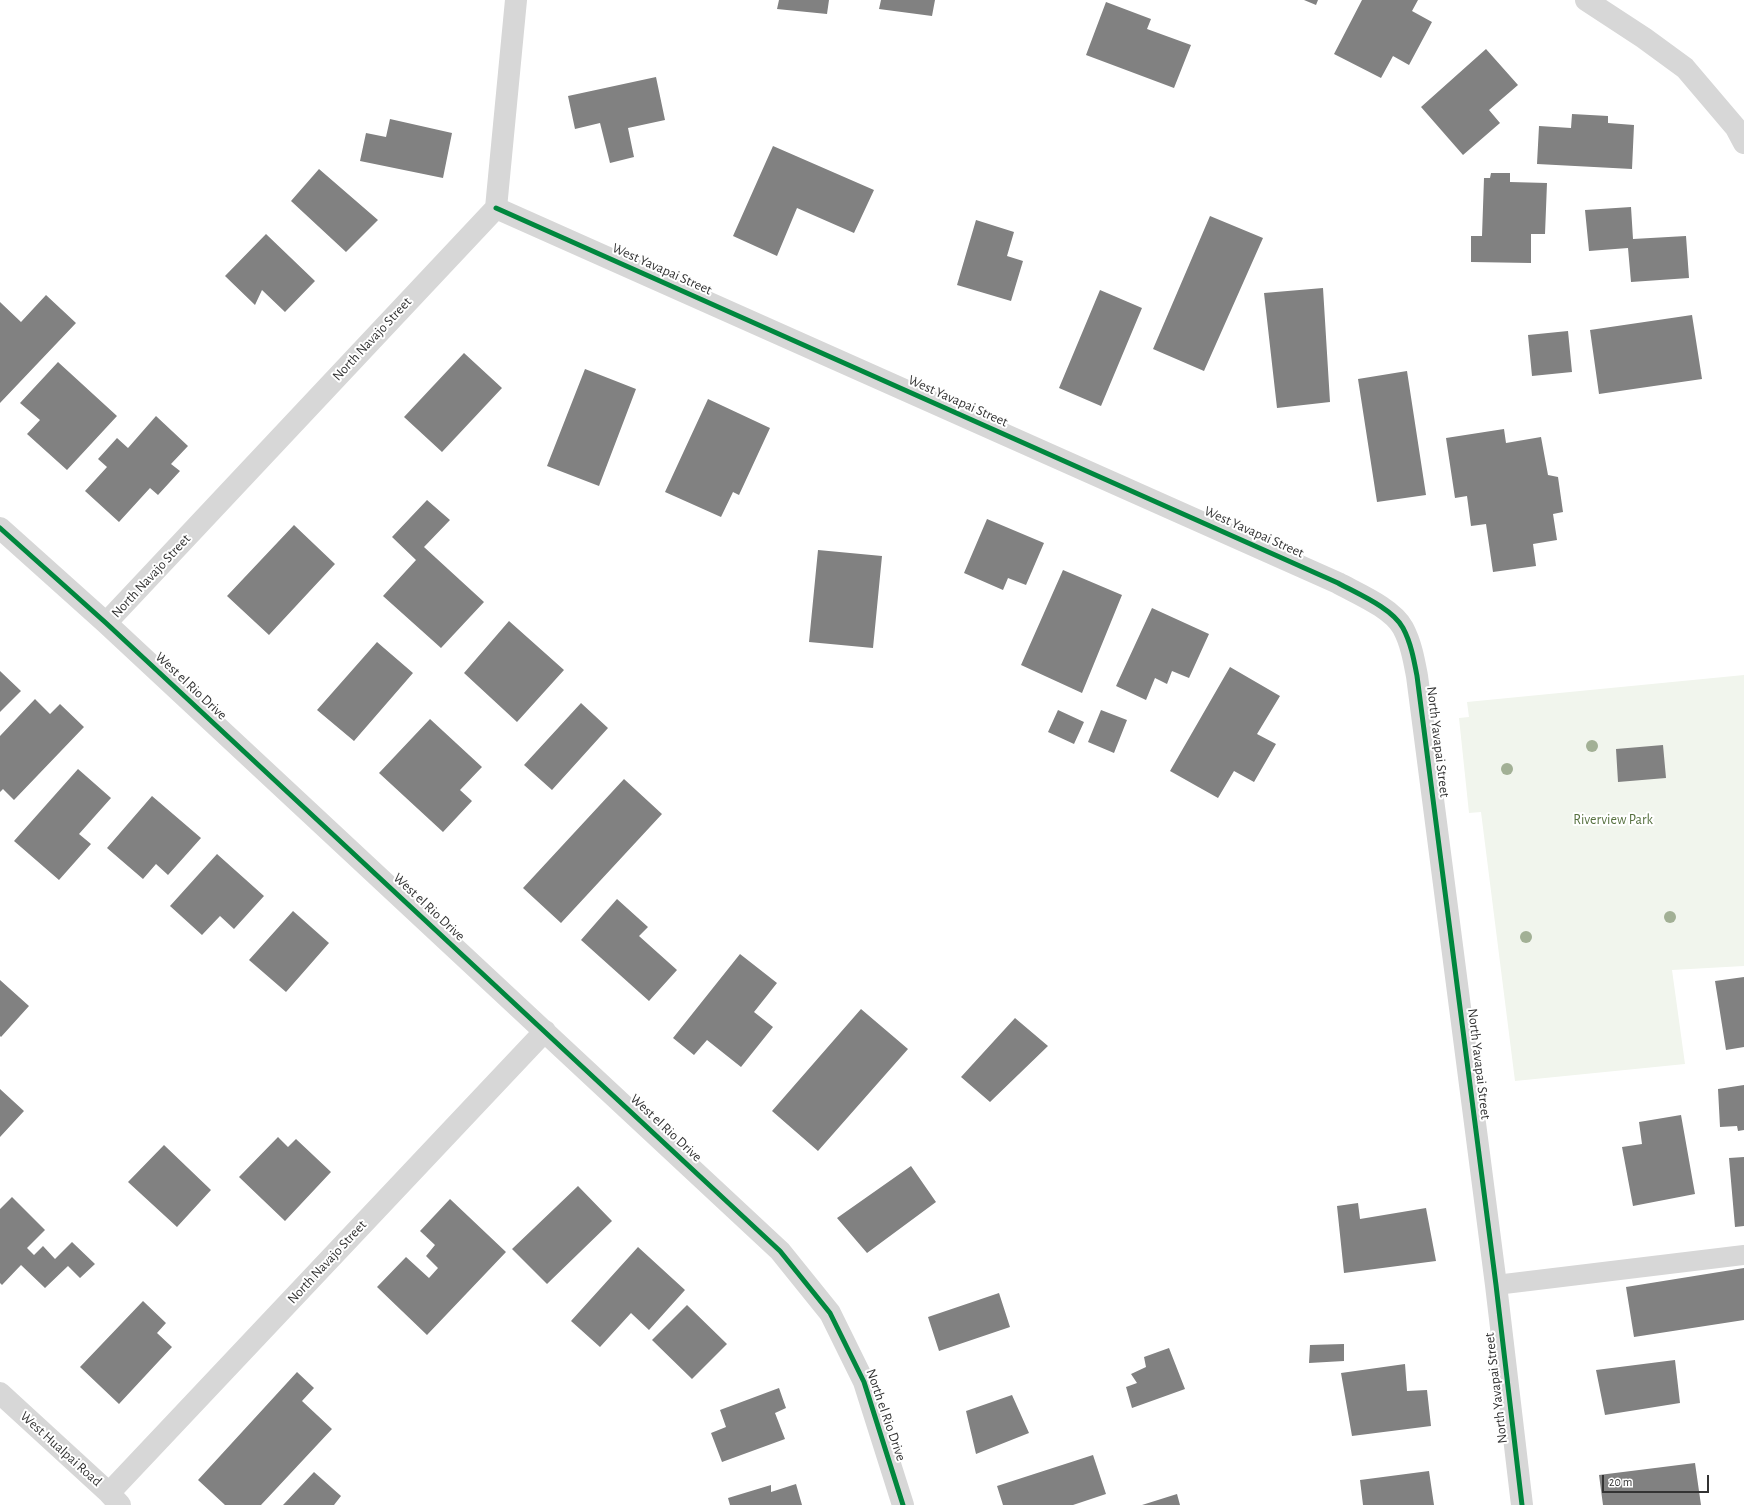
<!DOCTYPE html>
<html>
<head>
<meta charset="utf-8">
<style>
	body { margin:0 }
	#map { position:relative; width:1744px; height:1505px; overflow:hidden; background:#fff; font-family:"Alegreya Sans",sans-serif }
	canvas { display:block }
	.scale { position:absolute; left:1602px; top:1475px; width:107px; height:18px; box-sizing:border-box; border:2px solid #333; border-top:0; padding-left:5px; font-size:12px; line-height:14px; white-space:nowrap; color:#333; -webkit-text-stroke:3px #fff; paint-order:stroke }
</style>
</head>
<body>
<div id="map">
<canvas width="1744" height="1505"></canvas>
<div class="scale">20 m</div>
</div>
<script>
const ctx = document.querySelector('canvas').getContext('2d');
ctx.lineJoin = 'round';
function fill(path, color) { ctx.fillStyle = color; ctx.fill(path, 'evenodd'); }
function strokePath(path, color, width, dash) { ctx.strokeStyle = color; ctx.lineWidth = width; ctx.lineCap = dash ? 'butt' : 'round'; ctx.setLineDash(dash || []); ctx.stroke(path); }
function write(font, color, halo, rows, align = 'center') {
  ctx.font = font + ' "Alegreya Sans",sans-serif'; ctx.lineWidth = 4; ctx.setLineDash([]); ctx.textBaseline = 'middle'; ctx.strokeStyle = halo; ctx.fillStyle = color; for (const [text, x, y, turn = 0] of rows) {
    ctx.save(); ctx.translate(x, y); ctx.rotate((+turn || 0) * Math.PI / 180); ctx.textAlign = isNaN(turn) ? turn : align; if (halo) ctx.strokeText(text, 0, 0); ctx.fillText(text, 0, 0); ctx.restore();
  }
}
fill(new Path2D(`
	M1744,675v291l-72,4 13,94 -170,17 -34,-269 -12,1 -10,-95 10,-1 -2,-15z`), '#f1f5ed');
fill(new Path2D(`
	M779,0h50l-2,14 -50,-5z
	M881,0h54l-3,16 -53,-7z
	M1304,0h14l-2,5z
	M1362,0h56l-6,11 20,11 -23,43 -16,-9 -12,22 -47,-24z
	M1106,2l45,17 -4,10 44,16 -17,43 -88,-33z
	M1486,49l32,36 -29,25 11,13 -37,32 -42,-48z
	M656,77l9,43 -37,8 6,29 -24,6 -10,-40 -25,6 -7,-33z
	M1572,114l36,2v7l26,2 -2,44 -95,-5 2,-38 32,2z
	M390,119l62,14 -9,45 -83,-17 6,-28 20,4z
	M773,146l101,44 -20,43 -57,-25 -20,48 -44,-20z
	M319,169l59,51 -32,32 -55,-51z
	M1491,173h19v9l37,1 -2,51h-14v29l-60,-1v-26h11l2,-58h6z
	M1631,207l2,32 53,-3 3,42 -58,4 -3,-34 -39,3 -4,-41z
	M1210,216l53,22 -59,133 -51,-22z
	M976,220l38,12 -7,24 16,5 -12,40 -54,-16z
	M266,234l49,47 -30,31 -23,-22 -7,15 -30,-29z
	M1323,288l7,114 -53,6 -13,-115z
	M1100,290l42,18 -41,98 -42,-18z
	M46,295l30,28 -76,80v-101l21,20z
	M1692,315l10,64 -103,15 -9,-64z
	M1568,331l4,41 -40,4 -4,-41z
	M464,353l38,35 -60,64 -38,-35z
	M58,362l59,54 -50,54 -40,-36 13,-14 -20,-17z
	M585,369l51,20 -37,97 -52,-20z
	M1407,371l19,124 -49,7 -19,-123z
	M708,399l62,29 -31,67 -6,-3 -12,25 -56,-25z
	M156,416l32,30 -17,18 9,7 -22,24 -8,-7 -31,34 -34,-31 22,-24 -9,-8 19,-21 11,10z
	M1504,429l2,14 35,-6 7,38 10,2 5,35 -10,2 4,26 -24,4 3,22 -43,6 -7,-48 -15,2 -4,-30 -12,2 -9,-60z
	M427,500l23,20 -26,27 60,55 -43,46 -58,-52 33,-36 -24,-23z
	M987,519l57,24 -18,42 -18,-7 -5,12 -39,-17z
	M294,525l41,39 -66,71 -42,-39z
	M818,550l64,6 -9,92 -64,-6z
	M1063,570l59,25 -40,98 -61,-28z
	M1152,608l57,26 -20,44 -17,-7 -5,13 -12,-6 -9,22 -30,-14z
	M509,621l55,49 -47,52 -53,-49z
	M377,642l36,31 -59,68 -37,-31z
	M1230,667l50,29 -23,38 19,10 -22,38 -20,-11 -16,27 -48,-27z
	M0,671l21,20 -21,21z
	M35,699l15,15 10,-10 24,23 -70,73 -11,-11 -3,3v-56z
	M581,703l27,25 -56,62 -28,-25z
	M1058,710l26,12 -10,22 -26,-12z
	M1101,710l26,10 -13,33 -26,-11z
	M430,719l52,48 -22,23 12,11 -29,31 -64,-59z
	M1663,745l3,33 -48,4 -2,-33z
	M78,769l33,29 -32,36 12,10 -32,36 -45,-39z
	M624,779l38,35 -101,109 -38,-35z
	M152,796l49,42 -33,37 -12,-11 -13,15 -36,-31z
	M217,854l47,42 -30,33 -14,-13 -18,19 -32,-29z
	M617,899l31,28 -9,9 38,34 -28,31 -68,-61z
	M293,911l36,32 -43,49 -37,-32z
	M740,954l37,29 -23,29 19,15 -32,40 -34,-27 -13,15 -21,-17z
	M1744,977v70l-18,3 -11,-69z
	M0,980l29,26 -28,31 -1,-1z
	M861,1009l47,40 -90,102 -46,-40z
	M1015,1018l33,28 -58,56 -29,-25z
	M1744,1085v45l-6,1 -1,-5 -17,1 -2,-38z
	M0,1089l24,22 -24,26z
	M1681,1115l14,79 -62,12 -11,-59 20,-3 -3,-22z
	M278,1137l10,10 8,-8 35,33 -46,49 -46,-44z
	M164,1145l47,45 -34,37 -49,-45z
	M1744,1157v69l-9,1 -6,-69z
	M911,1166l25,36 -69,51 -30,-35z
	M578,1186l34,35 -65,63 -35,-35z
	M12,1197l33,33 -18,18 7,7 9,-9 12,13 17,-17 23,22 -15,14 -12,-12 -23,22 -24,-23 -19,20 -2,-2v-74z
	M450,1199l56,53 -79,83 -50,-48 29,-30 23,21 9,-10 -12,-12 9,-11 -15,-14z
	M1358,1203l2,16 66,-11 10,53 -92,12 -7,-67z
	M638,1247l47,43 -36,40 -18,-17 -31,34 -29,-26z
	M1744,1268v52l-110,17 -8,-50z
	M999,1293l11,34 -71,24 -11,-34z
	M143,1301l23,22 -9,10 15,14 -53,57 -39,-37z
	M687,1305l40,39 -35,35 -40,-39z
	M1344,1344v17l-35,2 1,-18z
	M1169,1348l16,41 -53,19 -6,-21 11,-4 -6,-9 15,-7 -2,-10z
	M1675,1360l5,43 -75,12 -9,-45z
	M1405,1364l2,27 20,-1 4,36 -79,10 -11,-63z
	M297,1372l17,16 -12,13 30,28 -71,76h-36l-27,-25z
	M779,1388l7,20 -11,5 10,26 -63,23 -11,-29 15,-6 -6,-17z
	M1012,1395l17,38 -53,21 -10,-43z
	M1093,1455l13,39 -33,11h-70l-6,-19z
	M1695,1463l6,42h-98l-4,-30z
	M1429,1471l5,34h-71l-3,-25z
	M314,1472l27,24 -7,9h-51z
	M796,1484l6,21h-72l-2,-7 43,-13v7z
	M1177,1494l3,11h-38z`), '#818181');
strokePath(new Path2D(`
	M1496,1285l248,-30`), '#d7d7d7', 20);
strokePath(new Path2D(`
	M496,208l842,375c20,11 54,25 65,45 8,15 11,32 14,48l79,609 26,220
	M0,528l106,95 674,628 50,62 34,69 39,123
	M106,623l390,-415 20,-208
	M0,1393l109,100 11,12
	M109,1493l436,-462`), '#d7d7d7', 22);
strokePath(new Path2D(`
	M1586,0l58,38 41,30 51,60 8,15`), '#d7d7d7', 22);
strokePath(new Path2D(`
	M496,208l842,375c20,11 54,25 65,45 8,15 11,32 14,48l79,609 26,220
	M0,528l106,95 674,628 50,62 34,69 39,123`), '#00873e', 5);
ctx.fillStyle = '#a2b095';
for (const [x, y] of [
	[1592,746],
	[1507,769],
	[1670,917],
	[1526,937]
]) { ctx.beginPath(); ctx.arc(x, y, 6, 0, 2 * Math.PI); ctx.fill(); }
write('14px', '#333', '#fff', [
	["West Yavapai Street",662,269,24],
	["North Navajo Street",372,339,-47],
	["West Yavapai Street",958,401,24],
	["West Yavapai Street",1254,532,24],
	["North Navajo Street",151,576,-47],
	["West el Rio Drive",191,686,43],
	["North Yavapai Street",1438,742,83],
	["West el Rio Drive",429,907,43],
	["North Yavapai Street",1479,1064,83],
	["West el Rio Drive",666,1128,43],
	["North Navajo Street",327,1262,-47],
	["North Yavapai Street",1496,1388,-97],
	["North el Rio Drive",886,1415,71],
	["West Hualpai Road",61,1449,42]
]);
write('14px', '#56703f', '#fff', [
	["Riverview Park",1613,820]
]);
</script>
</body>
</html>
